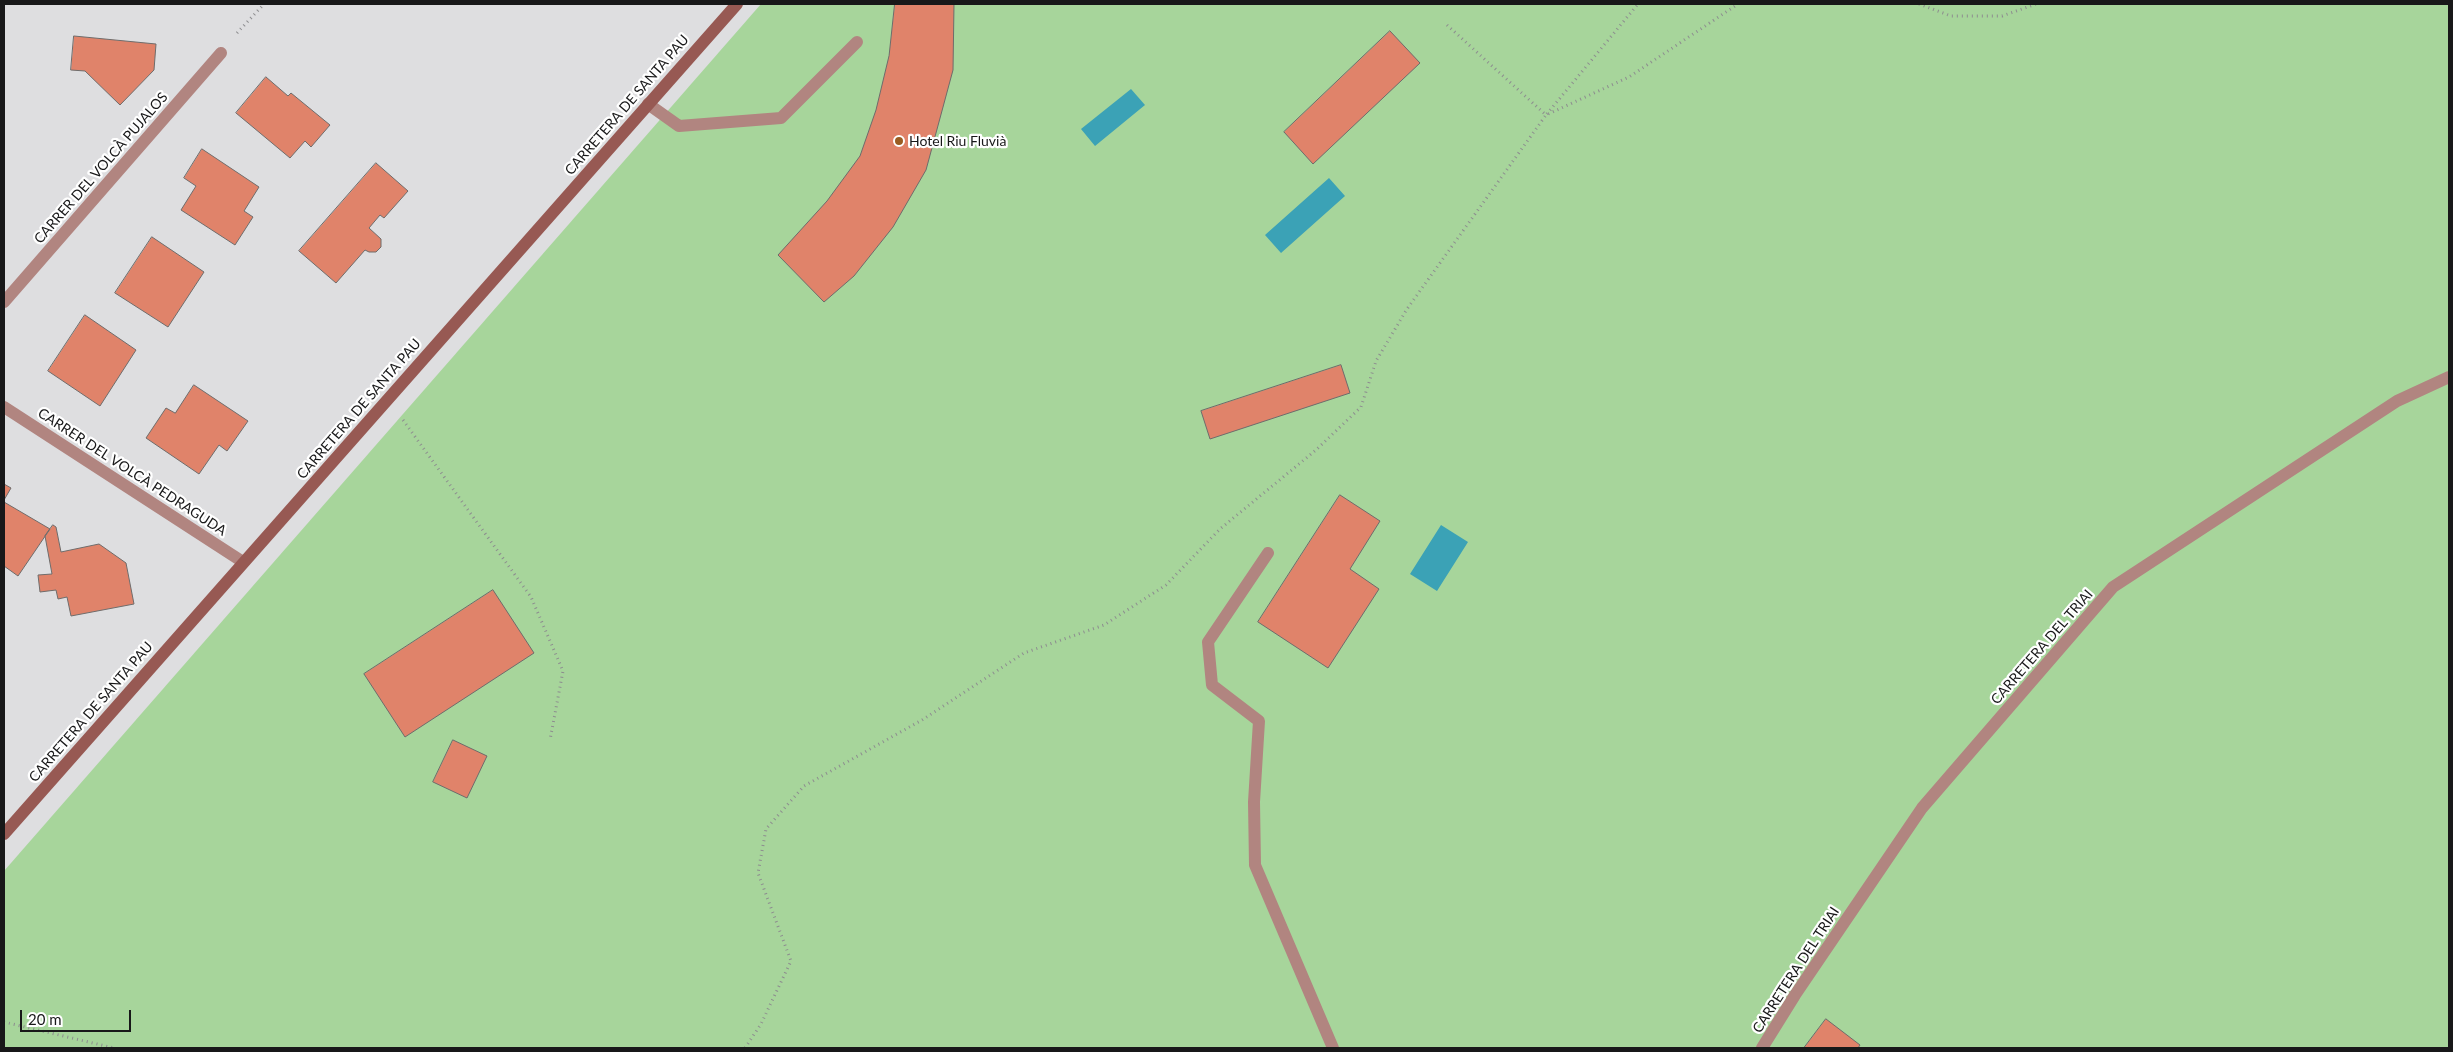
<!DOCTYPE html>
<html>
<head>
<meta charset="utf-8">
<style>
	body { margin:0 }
	#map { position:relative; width:2453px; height:1052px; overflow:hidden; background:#dedee0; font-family:Lato,sans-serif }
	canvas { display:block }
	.frame { position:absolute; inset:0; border:5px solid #181819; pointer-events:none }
	.scale { position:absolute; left:20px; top:1010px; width:111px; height:22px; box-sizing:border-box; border:2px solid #181819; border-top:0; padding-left:6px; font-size:15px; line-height:18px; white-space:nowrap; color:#181819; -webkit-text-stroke:4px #fff; paint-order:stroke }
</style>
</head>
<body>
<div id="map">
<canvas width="2453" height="1052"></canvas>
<div class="frame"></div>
<div class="scale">20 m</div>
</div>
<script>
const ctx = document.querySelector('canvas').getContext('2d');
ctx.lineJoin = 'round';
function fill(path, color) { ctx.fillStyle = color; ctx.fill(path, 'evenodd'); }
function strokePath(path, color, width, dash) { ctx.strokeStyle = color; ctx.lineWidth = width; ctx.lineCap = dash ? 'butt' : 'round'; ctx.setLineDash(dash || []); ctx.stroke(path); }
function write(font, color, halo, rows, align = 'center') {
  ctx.font = font + ' Lato,sans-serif'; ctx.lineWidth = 4.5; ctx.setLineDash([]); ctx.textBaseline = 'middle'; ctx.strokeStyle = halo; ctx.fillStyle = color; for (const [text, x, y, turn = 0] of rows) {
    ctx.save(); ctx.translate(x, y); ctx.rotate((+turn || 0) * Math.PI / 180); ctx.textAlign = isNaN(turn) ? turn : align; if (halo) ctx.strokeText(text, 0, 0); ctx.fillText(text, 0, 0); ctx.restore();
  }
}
fill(new Path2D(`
	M761,4h1688v1044h-2445v-177z`), '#a7d59b');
fill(new Path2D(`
	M1131,89l14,16 -50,41 -14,-17z
	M1329,178l16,18 -64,57 -16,-18z
	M1441,525l27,17 -31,49 -27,-17z`), '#3ba2b6');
const building = new Path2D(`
	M895,4h59l-1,66 -27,100 -33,57 -39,49 -30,26 -46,-47 49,-54 33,-45 16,-46 13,-54z
	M1390,31l30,32 -107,101 -29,-32z
	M74,36l82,8 -2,26 -34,35 -35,-34 -14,-1z
	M266,77l22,19 3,-3 39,32 -19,22 -6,-6 -15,17 -54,-45z
	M202,149l57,38 -15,24 9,6 -18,28 -54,-35 15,-24 -12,-8z
	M376,163l32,28 -24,27 -4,-3 -11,13 12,11v8l-5,5h-7l-4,-2 -29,33 -37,-32z
	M152,237l52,35 -36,55 -53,-34z
	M85,315l51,35 -36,56 -52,-35z
	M1341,365l9,28 -140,46 -9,-28z
	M194,385l54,36 -21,30 -8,-6 -20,29 -53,-36 20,-30 9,5z
	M4,484l7,4 -7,12z
	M1340,495l40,26 -30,48 29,20 -51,79 -70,-46z
	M4,502l46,27 -32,47 -14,-10z
	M53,525l3,2 5,25 38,-8 27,19 8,41 -63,12 -4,-19 -9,2 -2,-9 -16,2 -2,-17 14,-1 -7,-38z
	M493,590l41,63 -129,84 -41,-63z
	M453,740l34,16 -20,42 -34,-16z
	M1826,1019l34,26 -2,3h-54z`);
fill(building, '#e0836a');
strokePath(building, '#6e6c6b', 1);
strokePath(new Path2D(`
	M1919,4l32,12h51l34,-12
	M1447,25l99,90 92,-111
	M237,33l27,-29
	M403,420l128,177 32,74 -13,69
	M4,1022l110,26
	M745,1048l16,-24 30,-63 -33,-88 8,-44 38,-43 118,-66 102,-67 80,-28 62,-40 54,-56 96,-79 45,-43 15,-46 31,-52 139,-194 83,-38 109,-73`), '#8d8d8f', 3, [1, 4]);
strokePath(new Path2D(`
	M648,104l31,22 102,-8 76,-76
	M1268,553l-60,89 4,43 47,36 -5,81 1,63 78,183`), '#b18580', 12);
strokePath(new Path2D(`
	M4,302l217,-249
	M4,407l239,155
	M1762,1048l33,-53 127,-187 191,-221 284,-186 52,-24`), '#b18580', 12);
strokePath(new Path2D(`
	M4,834l733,-830`), '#975953', 12);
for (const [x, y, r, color] of [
	[899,141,5,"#9a5c22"]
]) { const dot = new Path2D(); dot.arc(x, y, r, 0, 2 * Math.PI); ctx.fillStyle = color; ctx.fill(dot); strokePath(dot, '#fff', 2); }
write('14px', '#181819', '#fff', [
	["CARRETERA DE SANTA PAU",627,105,-49],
	["CARRER DEL VOLCÀ PUJALOS",101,168,-49],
	["CARRETERA DE SANTA PAU",359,409,-49],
	["CARRER DEL VOLCÀ PEDRAGUDA",132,472,33],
	["CARRETERA DEL TRIAI",2042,647,-49],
	["CARRETERA DE SANTA PAU",91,712,-49],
	["CARRETERA DEL TRIAI",1796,970,-57]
]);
write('14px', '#181819', '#fff', [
	["Hotel Riu Fluvià",909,141]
], 'left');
</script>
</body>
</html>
